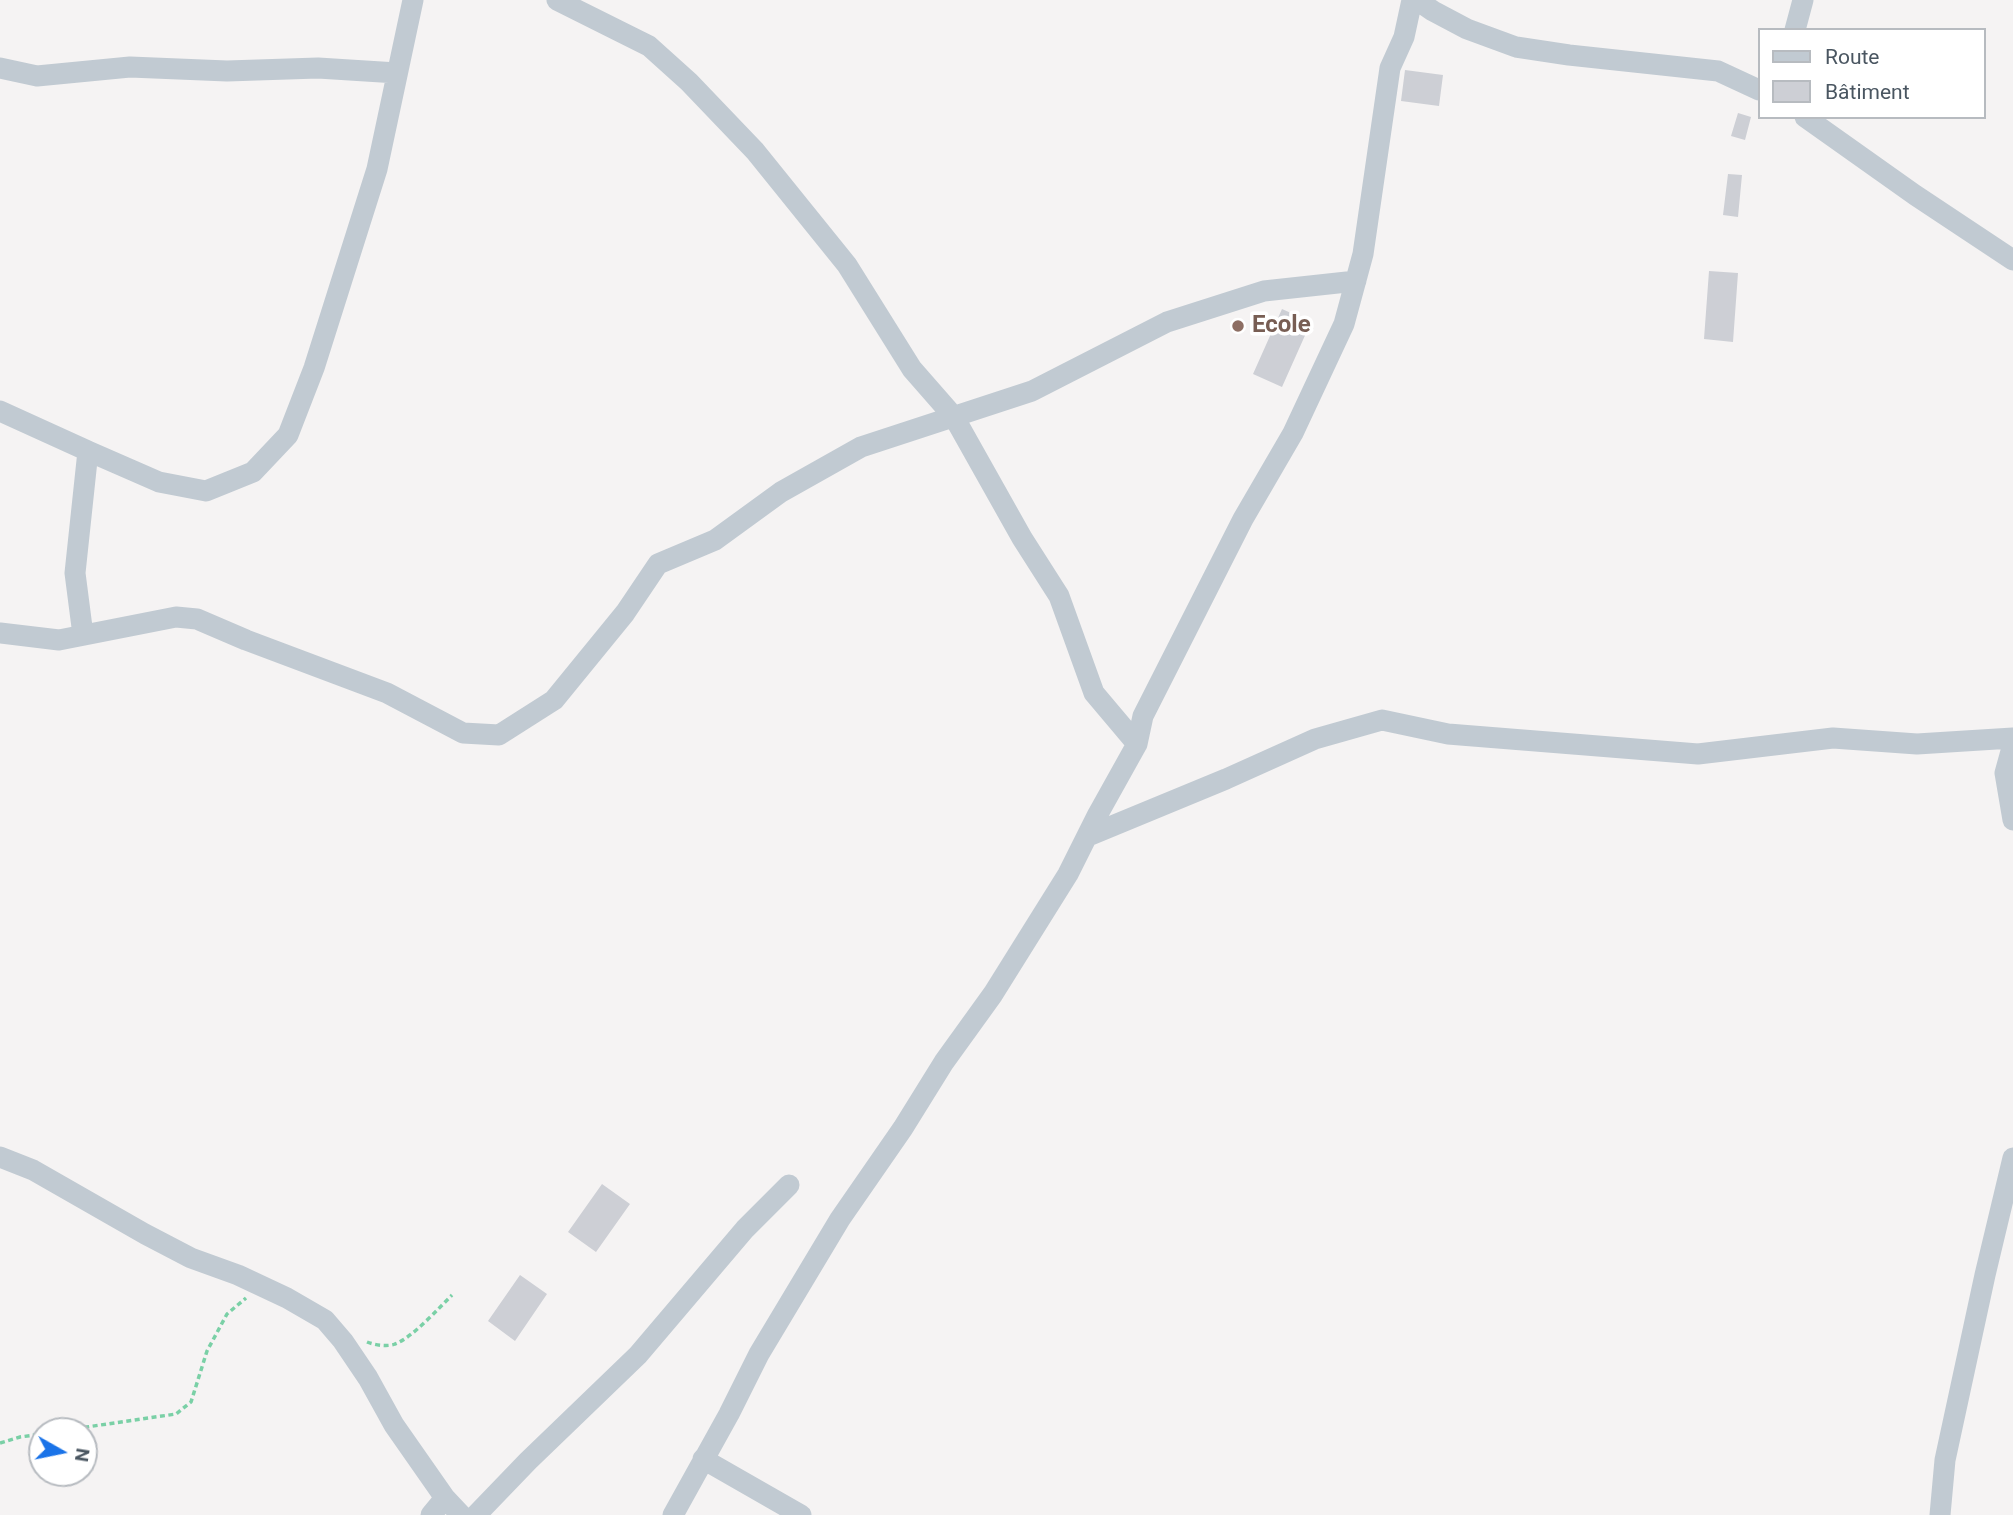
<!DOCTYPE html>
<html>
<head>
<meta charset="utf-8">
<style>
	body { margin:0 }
	#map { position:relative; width:2013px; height:1515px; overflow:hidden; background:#f5f3f3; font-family:Roboto,sans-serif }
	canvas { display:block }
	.legend { position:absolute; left:1758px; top:28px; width:228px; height:91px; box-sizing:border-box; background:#fff; border:2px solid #b7bbc0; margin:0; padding:9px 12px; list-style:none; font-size:21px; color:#4a5661 }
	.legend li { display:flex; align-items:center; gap:14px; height:35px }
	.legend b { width:35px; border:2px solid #b7bbc0 }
	.north { position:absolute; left:28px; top:1417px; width:70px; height:70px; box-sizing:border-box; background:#fff; border:2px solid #b7bbc0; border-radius:50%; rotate:99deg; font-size:19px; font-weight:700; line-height:28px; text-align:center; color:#4a5661 }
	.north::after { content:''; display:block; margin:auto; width:24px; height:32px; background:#1a73e8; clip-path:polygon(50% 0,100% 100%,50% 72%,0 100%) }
</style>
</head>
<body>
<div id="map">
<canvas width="2013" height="1515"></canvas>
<ul class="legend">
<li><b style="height:9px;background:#c1cad2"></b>Route</li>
<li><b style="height:19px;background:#cdcfd5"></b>Bâtiment</li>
</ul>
<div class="north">N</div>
</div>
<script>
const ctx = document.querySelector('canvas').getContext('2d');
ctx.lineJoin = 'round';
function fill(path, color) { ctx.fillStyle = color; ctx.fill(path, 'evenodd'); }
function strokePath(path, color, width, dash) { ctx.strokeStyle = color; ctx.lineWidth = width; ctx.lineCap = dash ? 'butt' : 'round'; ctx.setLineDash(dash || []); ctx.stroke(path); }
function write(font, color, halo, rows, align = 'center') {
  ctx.font = font + ' Roboto,sans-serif'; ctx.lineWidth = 7; ctx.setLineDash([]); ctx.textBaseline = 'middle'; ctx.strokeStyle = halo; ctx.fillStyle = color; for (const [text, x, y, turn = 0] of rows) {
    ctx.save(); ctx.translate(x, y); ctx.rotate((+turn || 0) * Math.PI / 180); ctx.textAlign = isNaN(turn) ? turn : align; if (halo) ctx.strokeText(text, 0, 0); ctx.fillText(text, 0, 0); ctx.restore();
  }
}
fill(new Path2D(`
	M1405,70l38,5 -4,31 -38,-5z
	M1738,113l13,4 -6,23 -14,-4z
	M1728,174l14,1 -4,42 -15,-2z
	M1709,271l29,2 -5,69 -29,-3z
	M1282,309l29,13 -29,65 -29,-13z
	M602,1184l28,20 -34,48 -28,-20z
	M520,1275l27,19 -32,47 -27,-20z`), '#cdcfd5');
strokePath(new Path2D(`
	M367,1342c7,3 21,5 28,2 17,-6 44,-36 57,-49
	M59,1431l117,-17 15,-12 16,-51 20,-37 19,-16
	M0,1443l20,-6 22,-3`), '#7ad0a6', 3.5, [5, 3.5]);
strokePath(new Path2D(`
	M557,0l92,46 40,36 66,69 92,114 65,104 42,48 68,121 37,58 35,97 43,51
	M1417,0l16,11 34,18 49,18 53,8 149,16 41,19
	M1795,30l8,-30
	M0,68l37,8 93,-9 97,4 91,-3 79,5
	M1805,117l110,78 98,65
	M0,411l88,40
	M0,633l59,7 117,-23 21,2 49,21 141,53 76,40 36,2 55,-35 71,-87 33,-49 57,-24 66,-48 80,-45 171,-56 135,-69 97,-31 92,-10
	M83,635l-8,-62 13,-122 71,31 47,9 47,-19 35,-37 26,-67 63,-199 36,-169
	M2013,744l-8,29 8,47
	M1088,836l138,-57 89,-40 67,-19 66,14 250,20 135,-16 84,6 96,-6
	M0,1157l33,13 112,64 46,24 47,17 49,23 38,22 18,21 25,37 26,47 51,73 16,17
	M703,1459l98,56
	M431,1515l14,-17
	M476,1515l52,-54 110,-106 107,-126 44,-44
	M673,1515l56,-101 30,-60 81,-135 63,-91 41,-66 49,-68 75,-120 30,-60 39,-70 6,-28 100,-197 50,-86 51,-109 19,-70 27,-186 14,-31 8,-37
	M1940,1515l5,-55 40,-185 28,-117`), '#c1cad2', 21);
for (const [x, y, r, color] of [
	[1238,326,7,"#8d6e63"]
]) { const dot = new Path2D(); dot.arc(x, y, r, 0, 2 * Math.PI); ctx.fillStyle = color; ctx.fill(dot); strokePath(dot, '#fff', 2.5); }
write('bold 24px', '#785e54', '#fff', [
	["Ecole",1252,326]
], 'left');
</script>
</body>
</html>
